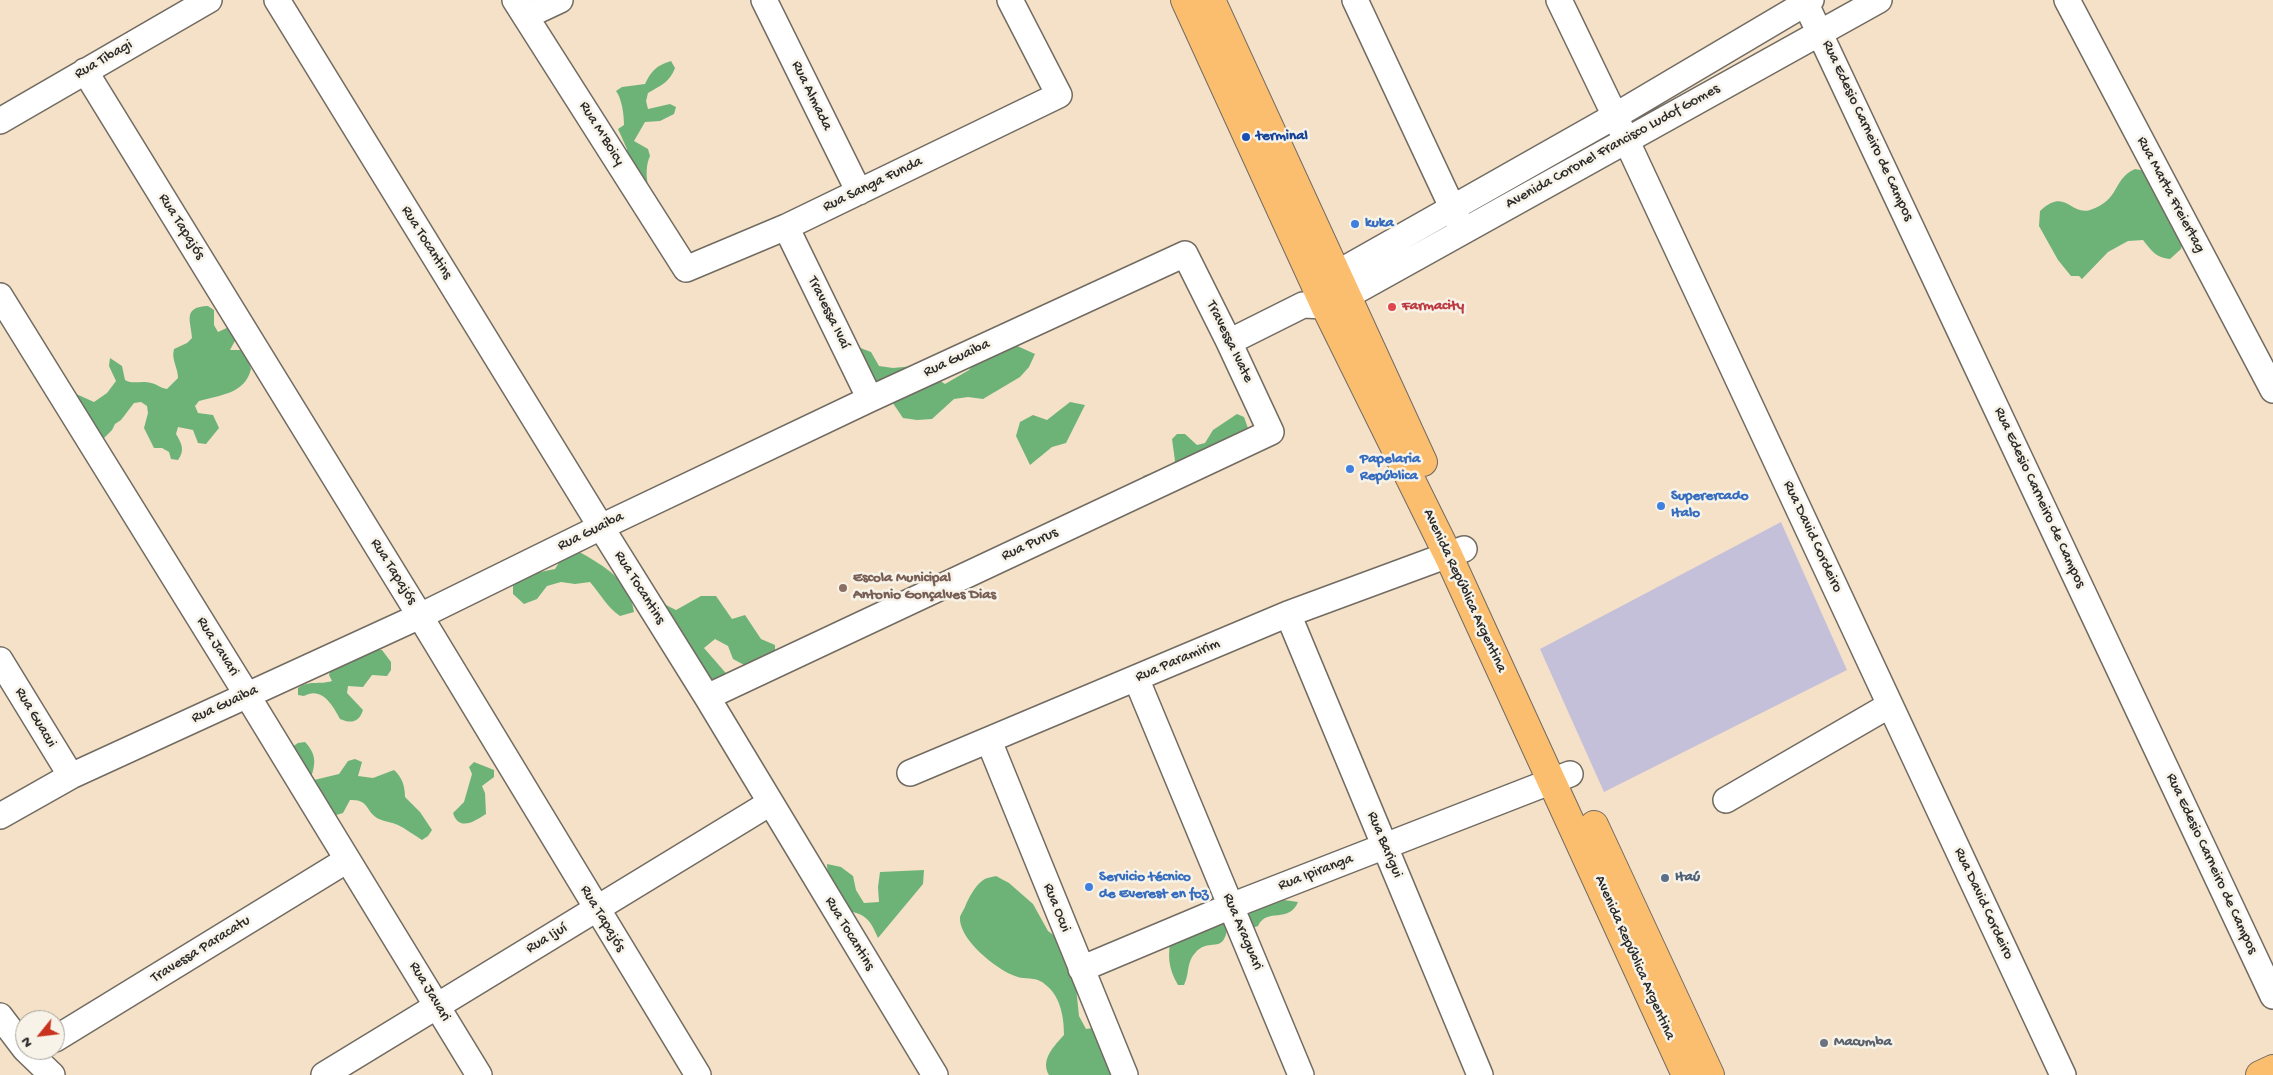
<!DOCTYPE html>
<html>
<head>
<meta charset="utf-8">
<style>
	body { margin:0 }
	#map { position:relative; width:2273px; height:1075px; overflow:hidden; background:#f4e1c7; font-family:"Gochi Hand",sans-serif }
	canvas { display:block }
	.north { position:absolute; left:15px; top:1010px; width:50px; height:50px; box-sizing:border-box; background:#f7f3e8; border:1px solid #a5a39c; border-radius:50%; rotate:241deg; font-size:14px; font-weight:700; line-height:20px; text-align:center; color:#2b2b2b }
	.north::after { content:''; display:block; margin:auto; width:18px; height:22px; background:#c8321e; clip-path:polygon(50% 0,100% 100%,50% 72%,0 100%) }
</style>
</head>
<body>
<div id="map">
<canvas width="2273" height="1075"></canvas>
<div class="north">N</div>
</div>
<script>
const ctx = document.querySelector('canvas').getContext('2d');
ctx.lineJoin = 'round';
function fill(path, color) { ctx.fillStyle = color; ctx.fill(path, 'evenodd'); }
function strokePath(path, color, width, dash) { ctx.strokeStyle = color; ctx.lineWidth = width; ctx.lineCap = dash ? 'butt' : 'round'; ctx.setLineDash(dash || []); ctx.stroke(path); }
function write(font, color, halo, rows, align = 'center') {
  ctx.font = font + ' "Gochi Hand",sans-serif'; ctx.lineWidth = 5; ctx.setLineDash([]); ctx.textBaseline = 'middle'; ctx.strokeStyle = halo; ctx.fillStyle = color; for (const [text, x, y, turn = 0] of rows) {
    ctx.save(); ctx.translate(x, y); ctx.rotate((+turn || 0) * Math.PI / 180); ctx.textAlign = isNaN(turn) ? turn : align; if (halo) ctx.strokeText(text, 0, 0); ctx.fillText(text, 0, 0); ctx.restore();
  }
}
fill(new Path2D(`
	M1781,522l66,148 -243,122 -64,-143z`), '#c5c0da');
fill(new Path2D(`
	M671,61l4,7c-5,14 -15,18 -27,25l-2,8 2,8 22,-5 6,3 -2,7 -14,7 -15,1 -11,19 14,8 2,7c-4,8 -4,20 -2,29 3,10 10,10 10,23l-31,-50v-9l-9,-20 6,-4c0,-10 -2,-26 -8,-34l6,-4 23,-3c7,-14 11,-18 26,-23z
	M2135,169l16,3 33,61 -3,16 -11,10c-14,-1 -19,-9 -27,-19l-15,1 -20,11 -26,27 -3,-3h-8l-13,-16 -19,-34 1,-15c26,-24 30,5 50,-1 31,-10 22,-31 45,-41z
	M208,306l6,4v15l4,7 13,-6 6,11 -7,13h14l7,19c-6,25 -31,26 -52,32l-4,5 3,7 15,2 6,13 -13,16 -8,-1 -5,-13 -15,-3 -2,7c6,10 9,16 2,26l-7,-1 -2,-7 -7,-4h-8l-10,-20 4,-15 -1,-7 -6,-4 -7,1 -13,17 -6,4 -3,6 -10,10 -28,-47 20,9 13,-9 9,-12 -7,-15 1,-8 12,8 3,14c9,5 16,0 26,3 6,1 9,5 16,6l11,-11c0,-11 -7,-18 -4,-29l13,-6 5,-5c-1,-17 -10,-31 16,-32z
	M1004,340l31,14 -6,13 -9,10 -37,22 -15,-2 -14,2 -22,20 -15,1 -14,-2 -17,-25 -26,-16 -2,-30 13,5 8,14 14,2 31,-3 9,11 12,8 24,-14 20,-24z
	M1070,402l15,3 -19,38 -14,4 -22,18 -14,-29 4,-14 13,-7 14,5z
	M1237,414l7,3 5,14 -103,56 -3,-11 27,-9 5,-6 -3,-22 5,-5h8l12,11 8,-2 8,-13z
	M578,551c27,16 51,28 56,61l-14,4c-13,-9 -19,-21 -30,-34l-15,2 -14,-2 -14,4 -10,13 -13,5 -11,-10v-15l13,-7h14l15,-3 8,-13z
	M701,596h15l16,23 13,-4 16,24 14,6v12l-27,10 -15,-8 -5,-13 -13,-7 -11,9 27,31 -24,4 -43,-79 12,6z
	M368,647l14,3 9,12v8l-4,6 -15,-1 -9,12 -15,-1 -1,7 16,17c-4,12 -11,14 -23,9 -7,-13 -18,-33 -36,-23l-6,-1v-7c11,-8 21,-3 34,-7l-3,-6c5,-14 13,-8 23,-14 6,-4 9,-11 16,-14z
	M305,742c13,14 10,23 5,39l29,-7 9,-13 7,-2 7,3 -4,14 15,2 21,-8c8,7 11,16 11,27l15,15 12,18 -4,6 -6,4c-8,-5 -16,-11 -24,-15 -6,-3 -13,-3 -19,-6 -14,-7 -9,-20 -29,-19l-7,13 -10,3 -26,-27 -16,-34 1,-8 6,-4z
	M474,762l20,8v7l-12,9 3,7 1,21c-11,7 -27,18 -33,-1l11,-11 8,-28 -3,-7z
	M827,864l14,3 12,9 3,14 8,13 15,-1 -1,-15 2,-15 44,-2 -1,14 -45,54c-9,-21 -13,-24 -35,-28l-15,-30z
	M996,876l13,7 24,21 15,27 12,9 16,47 3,29 7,13 14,-2 14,48h-65c-9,-15 5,-29 15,-40 0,-17 -3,-37 -17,-49 -11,-11 -20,-5 -32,-10 -18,-6 -57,-37 -55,-59 1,-3 4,-8 5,-10 3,-8 10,-21 17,-26 3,-3 10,-4 14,-5z
	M1266,899l5,6 13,-5 14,2c-9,22 -31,5 -40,24l-12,4 1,-22z
	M1228,920c-2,38 -17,16 -32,32 -10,10 -6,21 -12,33h-6c-10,-17 -11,-31 -6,-51l22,-4 5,5 6,-14z`), '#6db378');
const minor = new Path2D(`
	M277,0l324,527 106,170 228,378
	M515,0l171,269 100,-42 273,-132 -49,-95
	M764,0l95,192
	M1355,0l104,222
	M1559,0l56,116 448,959
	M1804,0l469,996
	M2067,0l206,390
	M526,16l34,-16
	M85,71l335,545 278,459
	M0,121l209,-121
	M786,227l84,172
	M1320,283l295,-167 196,-116
	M0,296l247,399 232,380
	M1229,342l74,-37 22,1 22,-10 532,-296
	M1288,614l192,461
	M0,660l71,116
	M1136,678l165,397
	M989,741l136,334
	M910,773l378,-159 176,-65
	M1726,800l164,-95
	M0,816l71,-40 349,-160 181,-89 269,-128 315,-145 44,88 42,90 -564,265
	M1081,969l150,-63 339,-132
	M0,1016l25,33
	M55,1039l292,-179
	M26,1050l26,25
	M324,1075l446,-272`);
const major = new Path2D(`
	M1185,0l140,306 123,249 238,520
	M1211,0l212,462
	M1594,825l116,250
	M2260,1075l13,-6`);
strokePath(minor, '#716b62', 28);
strokePath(major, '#716b62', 30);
strokePath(minor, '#fff', 25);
strokePath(major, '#fbbd6e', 28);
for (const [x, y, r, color] of [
	[1246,137,5,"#1a4fb4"],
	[1355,224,5,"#3f7fe0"],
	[1392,307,5,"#e0444e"],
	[1350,469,5,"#3f7fe0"],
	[1661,506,5,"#3f7fe0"],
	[843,588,5,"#8d6e63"],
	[1665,878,5,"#5c6f8a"],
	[1089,887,5,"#3f7fe0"],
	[1824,1043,5,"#6b7280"]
]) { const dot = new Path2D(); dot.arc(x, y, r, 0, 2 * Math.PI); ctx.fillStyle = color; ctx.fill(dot); strokePath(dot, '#f7f3e8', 2); }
write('15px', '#2b2b2b', '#f7f3e8', [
	["Rua Tibagi",104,60,-30],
	["Rua Almada",811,96,64],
	["Rua Edesio Carneiro de Campos",1867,131,65],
	["Rua M'Boicy",601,134,58],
	["Avenida Coronel Francisco Ludof Gomes",1613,147,-29],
	["Rua Sanga Funda",873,185,-26],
	["Rua Marta Freiertag",2170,195,62],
	["Rua Tapajós",181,227,58],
	["Rua Tocantins",426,243,58],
	["Travessa Ivaí",828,313,64],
	["Travessa Ivate",1229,342,64],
	["Rua Guaiba",957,359,-25],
	["Rua Edesio Carneiro de Campos",2039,498,65],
	["Rua Guaiba",591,532,-26],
	["Rua David Cordeiro",1812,537,65],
	["Rua Purus",1030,545,-25],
	["Rua Tapajós",393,572,58],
	["Rua Tocantins",639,588,58],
	["Avenida República Argentina",1464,591,65],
	["Rua Javari",217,647,58],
	["Rua Paramirim",1178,661,-23],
	["Rua Guaiba",225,705,-25],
	["Rua Guacui",35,718,59],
	["Rua Barigui",1384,845,67],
	["Rua Edesio Carneiro de Campos",2211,864,65],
	["Rua Ipiranga",1316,873,-21],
	["Rua David Cordeiro",1983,904,65],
	["Rua Ocui",1056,908,68],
	["Rua Tapajós",602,919,59],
	["Rua Araguari",1242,932,67],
	["Rua Tocantins",849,934,59],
	["Rua Ijuí",547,939,-31],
	["Travessa Paracatu",201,950,-32],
	["Avenida República Argentina",1634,958,66],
	["Rua Javari",429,992,59]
]);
write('bold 15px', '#164399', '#f7f3e8', [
	["terminal",1256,137]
], 'left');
write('bold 15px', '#366cbe', '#f7f3e8', [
	["kuka",1365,224],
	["Papelaria",1360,460],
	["República",1360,477],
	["Superercado",1671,497],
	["Italo",1671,514],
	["Servicio técnico",1099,878],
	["de Everest en foz",1099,895]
], 'left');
write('bold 15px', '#be3a42', '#f7f3e8', [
	["Farmacity",1402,307]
], 'left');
write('bold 15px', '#785e54', '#f7f3e8', [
	["Escola Municipal",853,579],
	["Antonio Gonçalves Dias",853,596]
], 'left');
write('bold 15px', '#4e5e75', '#f7f3e8', [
	["Itaú",1675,878]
], 'left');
write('bold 15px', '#5b616d', '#f7f3e8', [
	["Macumba",1834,1043]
], 'left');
</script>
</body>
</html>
